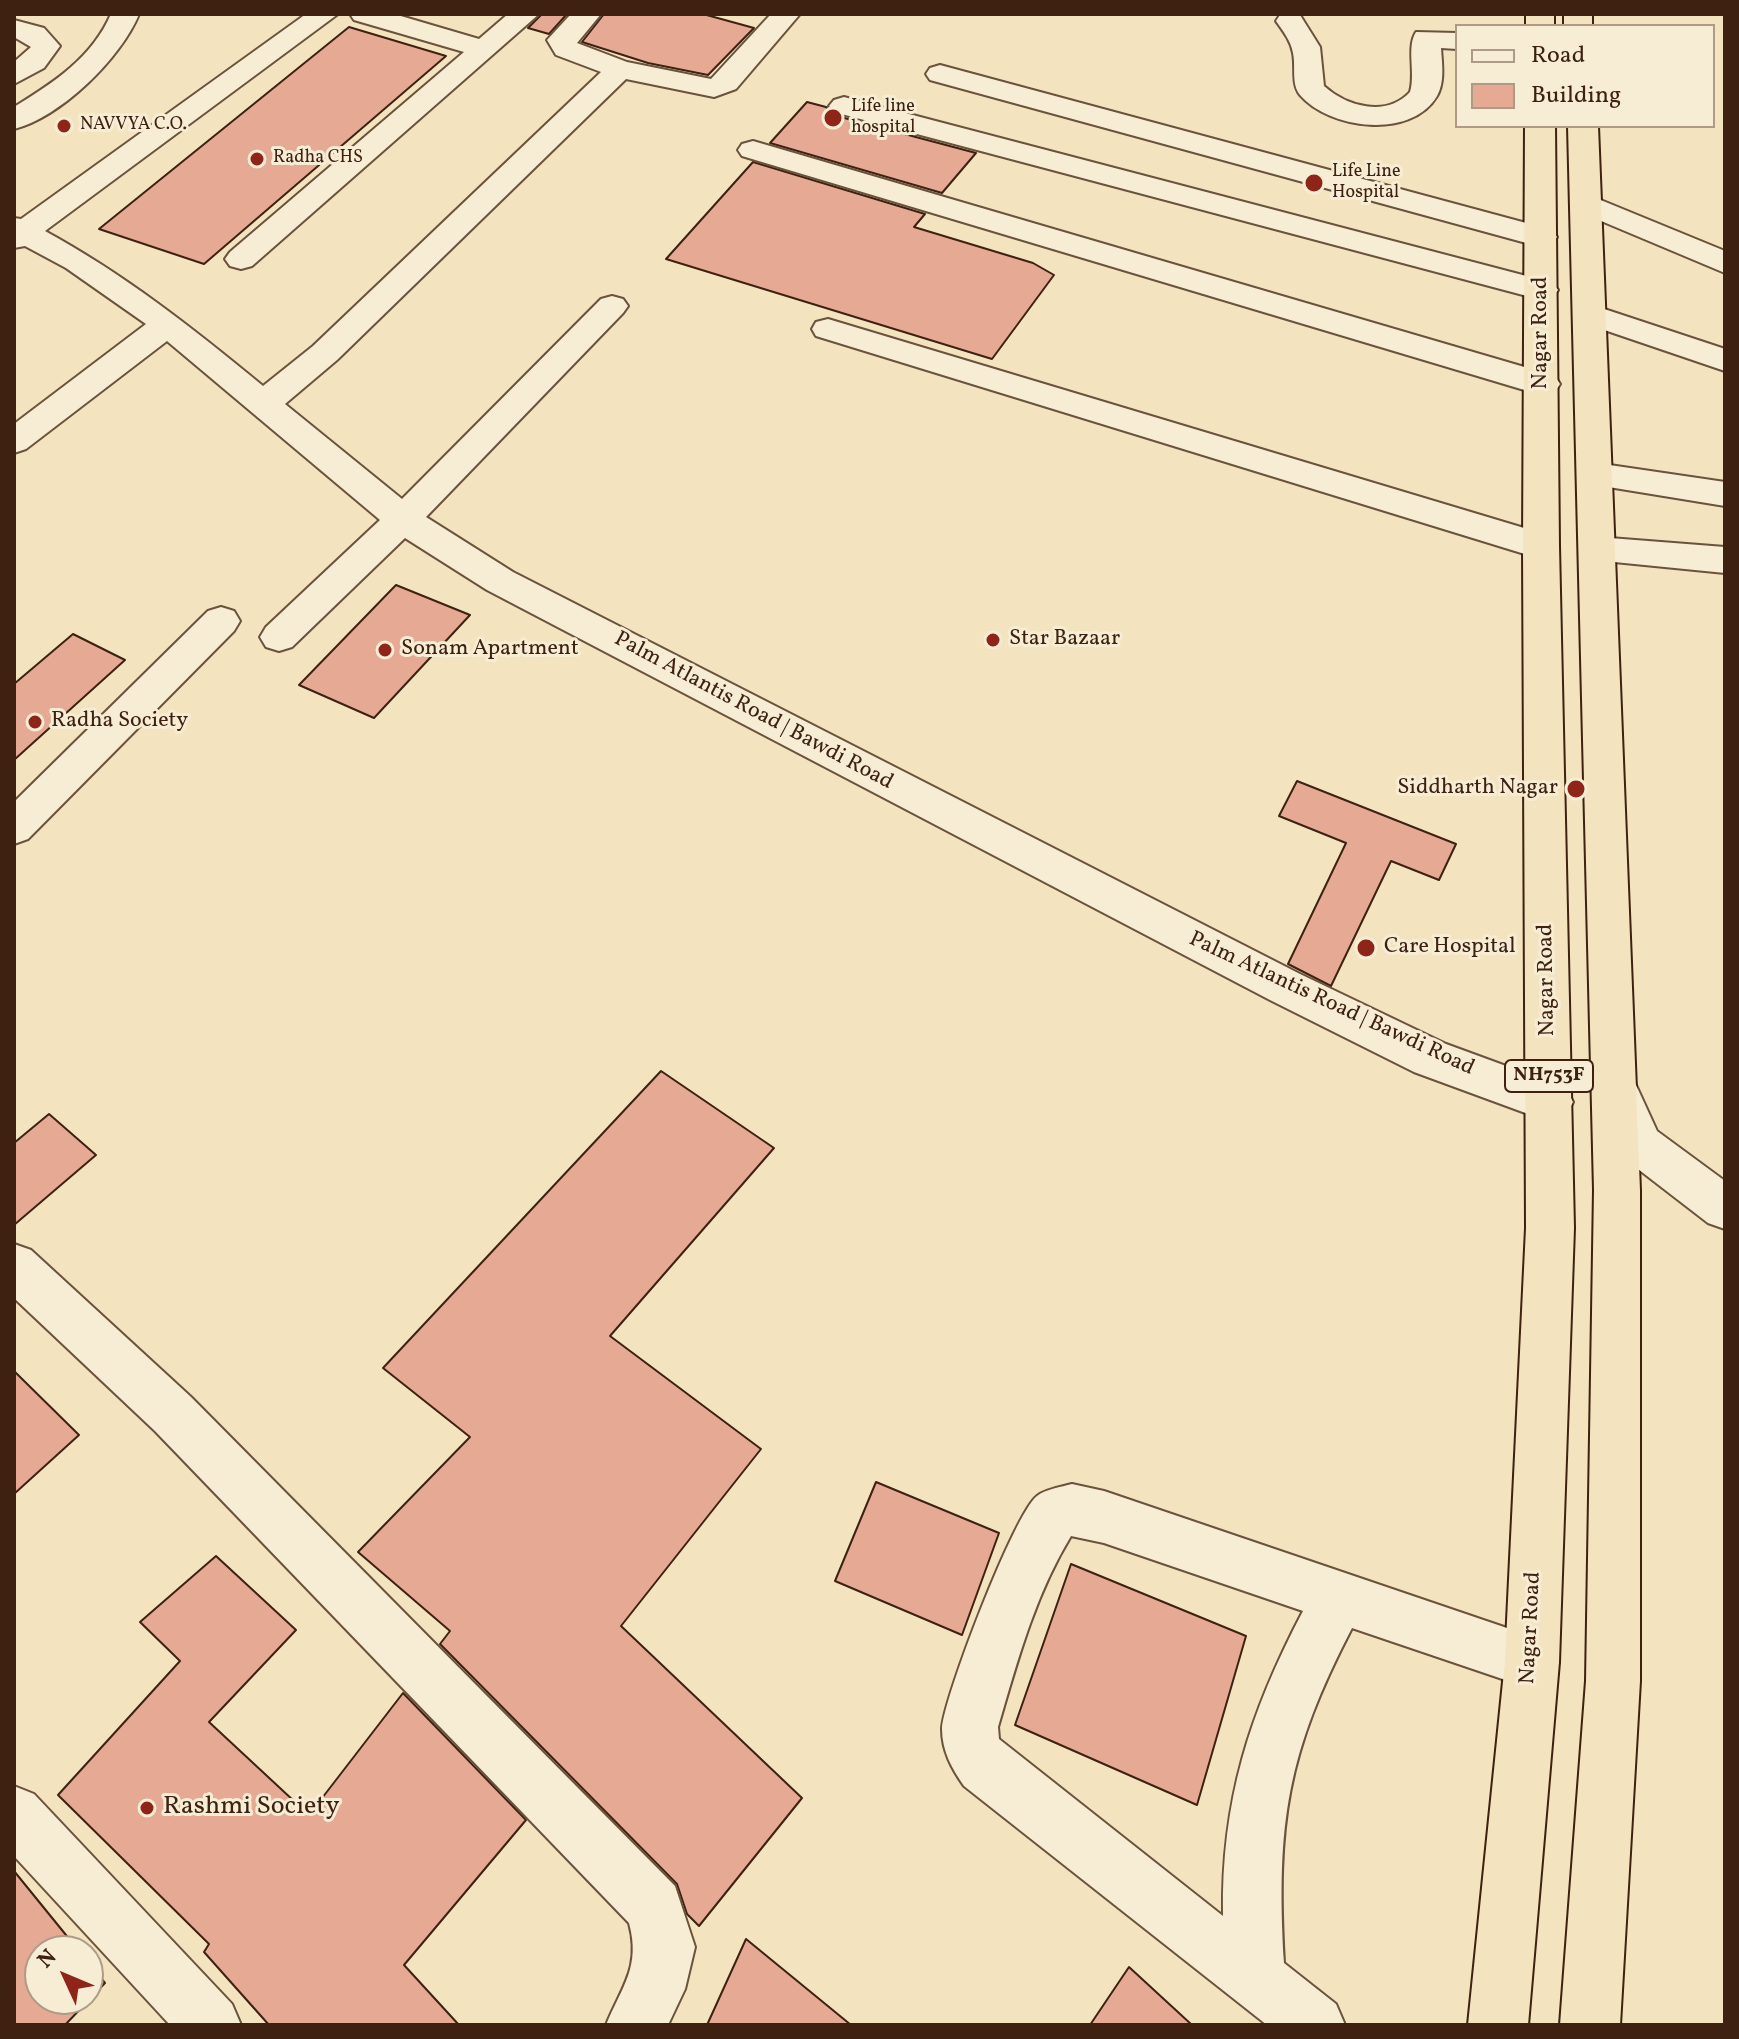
<!DOCTYPE html>
<html>
<head>
<meta charset="utf-8">
<style>
	body { margin:0 }
	#map { position:relative; width:1739px; height:2039px; overflow:hidden; background:#f3e3bf; font-family:Vollkorn,serif }
	canvas { display:block }
	.frame { position:absolute; inset:0; border:16px solid #3e2111; pointer-events:none }
	.legend { position:absolute; left:1455px; top:24px; width:260px; height:104px; box-sizing:border-box; background:#f7edd5; border:2px solid #ad9b87; margin:0; padding:10px 14px; list-style:none; font-size:24px; color:#3e2111 }
	.legend li { display:flex; align-items:center; gap:16px; height:40px }
	.legend b { width:40px; border:2px solid #ad9b87 }
	.north { position:absolute; left:24px; top:1935px; width:80px; height:80px; box-sizing:border-box; background:#f7edd5; border:2px solid #ad9b87; border-radius:50%; rotate:314deg; font-size:22px; font-weight:700; line-height:32px; text-align:center; color:#3e2111 }
	.north::after { content:''; display:block; margin:auto; width:28px; height:36px; background:#8f2418; clip-path:polygon(50% 0,100% 100%,50% 72%,0 100%) }
</style>
</head>
<body>
<div id="map">
<canvas width="1739" height="2039"></canvas>
<div class="frame"></div>
<ul class="legend">
<li><b style="height:10px;background:#f7edd5"></b>Road</li>
<li><b style="height:22px;background:#e5a994"></b>Building</li>
</ul>
<div class="north">N</div>
</div>
<script>
const ctx = document.querySelector('canvas').getContext('2d');
ctx.lineJoin = 'round';
function fill(path, color) { ctx.fillStyle = color; ctx.fill(path, 'evenodd'); }
function strokePath(path, color, width, dash) { ctx.strokeStyle = color; ctx.lineWidth = width; ctx.lineCap = dash ? 'butt' : 'round'; ctx.setLineDash(dash || []); ctx.stroke(path); }
function write(font, color, halo, rows, align = 'center') {
  ctx.font = font + ' Vollkorn,serif'; ctx.lineWidth = 6; ctx.setLineDash([]); ctx.textBaseline = 'middle'; ctx.strokeStyle = halo; ctx.fillStyle = color; for (const [text, x, y, turn = 0] of rows) {
    ctx.save(); ctx.translate(x, y); ctx.rotate((+turn || 0) * Math.PI / 180); ctx.textAlign = isNaN(turn) ? turn : align; if (halo) ctx.strokeText(text, 0, 0); ctx.fillText(text, 0, 0); ctx.restore();
  }
}
const building = new Path2D(`
	M542,14h25l-18,20 -21,-6z
	M604,14h99l51,14 -46,47 -60,-12 -66,-21z
	M349,27l97,29 -242,208 -105,-35z
	M807,102l19,5 7,8 143,38 -34,40 -172,-50z
	M753,162l172,52 -11,13 119,36 21,12 -62,84 -326,-100z
	M396,585l74,30 -96,103 -75,-33z
	M73,634l52,26 -111,100v-76z
	M1297,781l159,63 -17,36 -48,-19 -60,125 -43,-22 58,-121 -67,-27z
	M661,1071l113,77 -164,188 151,113 -140,177 181,172 -103,128 -12,-12 -10,-30 -237,-240 10,-13 -92,-79 112,-115 -87,-69z
	M49,1114l47,41 -82,70v-82z
	M14,1371l65,64 -65,59z
	M876,1482l123,51 -37,102 -127,-54z
	M216,1556l80,74 -87,92 100,93 94,-122 123,127 -122,145 55,60h-190l-65,-73 5,-8 -151,-149 122,-134 -40,-39z
	M1071,1564l175,72 -49,169 -182,-80z
	M14,1871l65,80h-39v48h48v-37l17,21 -40,42h-51z
	M746,1939l105,86h-144z
	M1129,1967l63,58h-102z`);
fill(building, '#e5a994');
strokePath(building, '#3e2111', 2);
const minor = new Path2D(`
	M111,14h28c-18,44 -78,103 -125,115v-22c39,-24 78,-49 97,-93z
	M306,14h32l-293,217c79,43 149,98 218,155l50,-40 288,-274 -45,-17 -9,-15 24,-26h30l-24,29 50,19 84,17 60,-65h29l-64,75 -22,8 -88,-18 -289,281 -52,44 117,95 199,-200 11,-3 11,3 5,7 -5,7 -197,204 87,55 787,402 146,70 120,44 7,14 -7,14 -16,6 -136,-50 -144,-72 -783,-410 -82,-52 -113,109 -13,4 -13,-4 -6,-10 6,-10 114,-107 -213,-179 -141,108 -12,4v-29l132,-100 -80,-56 -41,-22 -11,2v-30l7,1z
	M350,14h44l85,25 29,-25h31l-287,252 -11,3 -11,-3 -5,-7 5,-7 234,-200 -110,-32z
	M1280,15h20l20,32 4,39c22,20 62,32 86,6 6,-18 -4,-45 6,-60l41,1v16l-16,-1c1,16 4,34 -4,48 -26,44 -108,33 -137,-1 -9,-11 -4,-28 -7,-42 -2,-12 -10,-22 -17,-32z
	M14,20l30,8 16,18 -16,22 -30,16v-22l17,-15 -17,-10z
	M940,65l612,165 5,7 -5,7h-22l-600,-164 -4,-6 4,-6z
	M844,97l709,186 5,7 -5,7 -11,3 -708,-188 -5,-6 5,-6z
	M753,141l802,235 5,8 -5,8 -12,3 -12,-3 -789,-236 -4,-6 4,-6z
	M1586,194l139,57v22l-150,-63 -4,-7 4,-7z
	M1589,304l136,45v22l-147,-50 -5,-7 5,-7z
	M828,319l726,218 5,9 -5,9 -13,4 -725,-223 -4,-7 4,-7z
	M1596,463l129,19v24l-141,-23 -6,-8 6,-8z
	M1597,537l128,10v26l-141,-14 -5,-9 5,-9z
	M221,607l13,4 6,10 -6,10 -206,208 -14,5v-42l194,-191z
	M1614,1066l16,6 27,59 68,50v48l-17,-6 -83,-64 -34,-73 7,-14z
	M14,1244l17,6 160,147 484,489 20,61 -10,42 -17,36h-62c16,-39 35,-58 23,-102l-474,-492 -141,-133z
	M1072,1484l32,7 447,152 8,19 -8,19 -19,8 -180,-61c-65,125 -76,195 -68,335l52,41 9,21h-78l-303,-239c-12,-17 -22,-35 -22,-57 1,-30 73,-217 95,-233 9,-7 24,-9 35,-12zM1071,1536l33,7 199,68c-53,101 -82,190 -80,305l-224,-177 -1,-12c19,-65 37,-132 73,-191z
	M14,1786l20,8 198,210 9,21h-71l-156,-169z`);
const highway = new Path2D(`
	M1526,14h28v12h-28z
	M1564,14h28v12h-28z
	M1525,126h30l4,420 15,682 -15,434 -31,363h-60l37,-363 21,-434 -3,-682z
	M1568,126h30l42,1064v491l-20,344h-60l26,-344 8,-491z`);
strokePath(minor, '#6b523c', 4);
strokePath(highway, '#3e2111', 4);
fill(minor, '#f7edd5');
fill(highway, '#f3e3bf');
for (const [x, y, r, color] of [
	[833,118,10,"#8f2418"],
	[64,126,8,"#8f2418"],
	[257,159,8,"#8f2418"],
	[1314,183,10,"#8f2418"],
	[993,640,8,"#8f2418"],
	[385,650,8,"#8f2418"],
	[35,722,8,"#8f2418"],
	[1576,789,10,"#8f2418"],
	[1366,948,10,"#8f2418"],
	[147,1808,8,"#8f2418"]
]) { const dot = new Path2D(); dot.arc(x, y, r, 0, 2 * Math.PI); ctx.fillStyle = color; ctx.fill(dot); strokePath(dot, '#f7edd5', 3); }
write('18px', '#3e2111', '#f7edd5', [
	["Life line",851,108],
	["hospital",851,129],
	["NAVVYA C.O.",80,126],
	["Radha CHS",273,159],
	["Life Line",1332,173],
	["Hospital",1332,194]
], 'left');
for (const [x, y, w] of [
	[1549,1076,88]
]) { const box = new Path2D(); box.roundRect(x - w / 2, y - 16, w, 32, 6); ctx.fillStyle = '#f7edd5'; ctx.fill(box); strokePath(box, '#3e2111', 2); }
write('bold 20px', '#3e2111', null, [
	["NH753F",1549,1076]
]);
write('22px', '#3e2111', '#f7edd5', [
	["Nagar Road",1542,333,-90],
	["Palm Atlantis Road | Bawdi Road",753,712,28],
	["Nagar Road",1548,980,-91],
	["Palm Atlantis Road | Bawdi Road",1331,1005,25],
	["Nagar Road",1532,1628,-87]
]);
write('22px', '#3e2111', '#f7edd5', [
	["Star Bazaar",1009,640],
	["Sonam Apartment",401,650],
	["Radha Society",51,722],
	["Siddharth Nagar",1558,789,"right"],
	["Care Hospital",1384,948]
], 'left');
write('26px', '#3e2111', '#f7edd5', [
	["Rashmi Society",163,1808]
], 'left');
</script>
</body>
</html>
